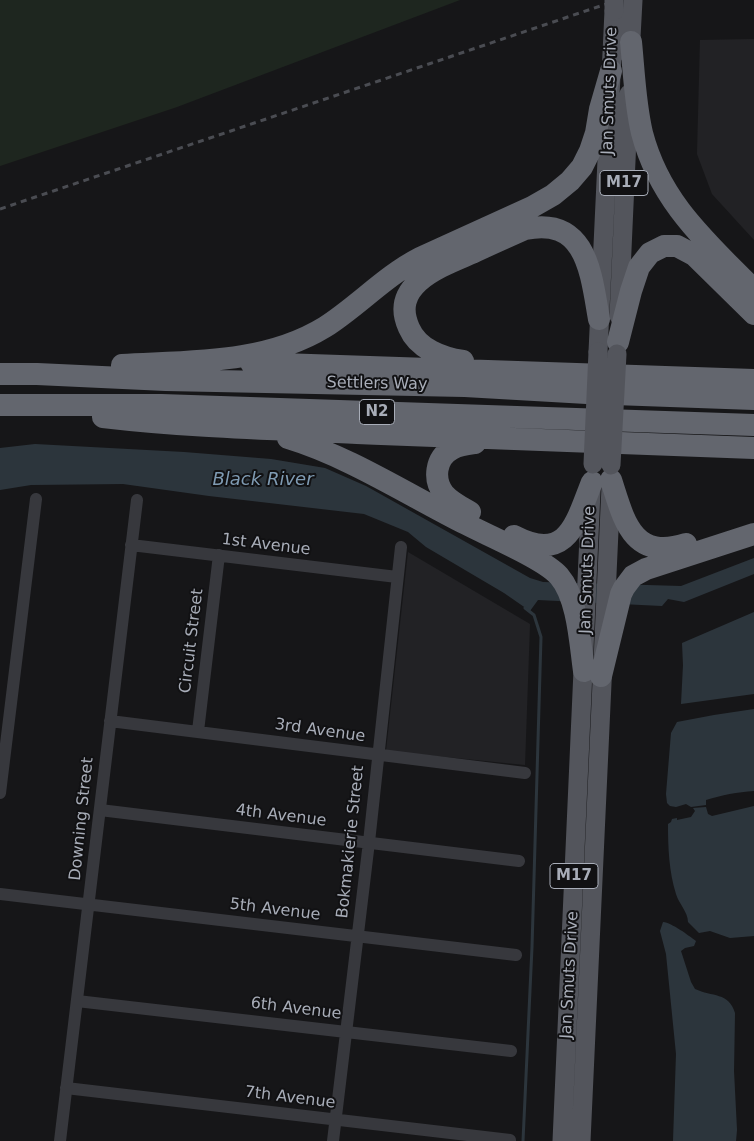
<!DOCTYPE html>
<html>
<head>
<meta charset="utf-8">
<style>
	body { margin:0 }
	canvas { display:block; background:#161618 }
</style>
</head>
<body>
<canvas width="754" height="1141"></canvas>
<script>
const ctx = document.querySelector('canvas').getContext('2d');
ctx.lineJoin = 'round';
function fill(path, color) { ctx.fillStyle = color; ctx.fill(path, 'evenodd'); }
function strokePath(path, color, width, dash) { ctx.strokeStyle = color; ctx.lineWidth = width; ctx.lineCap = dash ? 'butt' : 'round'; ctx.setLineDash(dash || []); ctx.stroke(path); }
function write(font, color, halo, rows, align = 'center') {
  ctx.font = font + ' "DejaVu Sans",sans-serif'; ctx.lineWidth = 4; ctx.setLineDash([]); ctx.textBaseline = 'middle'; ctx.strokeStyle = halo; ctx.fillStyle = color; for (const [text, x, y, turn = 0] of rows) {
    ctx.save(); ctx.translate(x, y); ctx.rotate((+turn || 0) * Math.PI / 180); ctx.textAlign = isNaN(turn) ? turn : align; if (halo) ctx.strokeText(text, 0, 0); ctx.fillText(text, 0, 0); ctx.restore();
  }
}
fill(new Path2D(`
	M754,39v201l-42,-46 -15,-40 3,-114z
	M408,552l122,72 -5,141 -139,-14z`), '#222225');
fill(new Path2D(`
	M0,0h460l-283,107 -177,59z`), '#1e261f');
fill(new Path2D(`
	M35,444l149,8 87,7 54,9 41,18 164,92 13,4 138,4 73,-28v16l-70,28 -16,-3 -6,7 -124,-6 -8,11 -26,-18 -78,-46 -18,-15 -44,-18 -155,-18 -86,-12 -92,1 -31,5v-42z
	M754,612v82l-73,10 2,-39 -1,-22z
	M754,709v82c-17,1 -32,4 -48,9v5l-15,2 -5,-3 -10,3 -6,-1 -3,-3 -1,-9 5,-61 6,-11 37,-7z
	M754,806v130l-24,2 -20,-7 -11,2 -11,-11c0,-10 -9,-18 -12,-28 -7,-22 -8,-47 -8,-70l3,-2 1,-3 5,-1v2l14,-3 4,-6 -2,-3 13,-1 2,7 4,2z
	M663,922c9,1 25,13 33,19l-2,5 -9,2 -4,3 10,31 4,7c17,8 34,3 40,24l-1,58 3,59 -1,11h-63l3,-87 -10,-100 -6,-23z`), '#2c353c');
strokePath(new Path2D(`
	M523,1141l9,-194 9,-310 -7,-22 -9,-7`), '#2c353c', 3);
strokePath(new Path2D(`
	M131,545l266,32
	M110,721l415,52
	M198,731l21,-176
	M0,793l36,-294
	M100,810l419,51
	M0,894l516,61
	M77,1001l434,50
	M66,1088l444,52
	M60,1141l77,-641
	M333,1141l36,-299 32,-295`), '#37383d', 12);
strokePath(new Path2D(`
	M630,56l3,-56
	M619,316l10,-222
	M598,352l16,-341
	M562,1141l29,-650
	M581,1141l30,-654`), '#53555c', 19);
strokePath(new Path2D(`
	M631,42c3,30 4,62 11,91 18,69 64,108 112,157
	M618,342l13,-51 8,-24 11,-14 14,-7h13l17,9 60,59
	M463,361c-21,-3 -45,-12 -54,-33 -20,-44 33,-62 63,-75 17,-8 35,-16 53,-24 62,-13 66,45 74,90
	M251,363l503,17
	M122,365c68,-4 143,-1 203,-38 33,-21 60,-51 95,-69l112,-51 21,-12 17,-14 12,-14 8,-16 6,-18 4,-24 11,-38
	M0,374h37l129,6 299,6 122,7 167,6
	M0,405h161l593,20
	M103,417c85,10 169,12 254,16 132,6 264,11 397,15
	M288,438c60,18 122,58 178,86 23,12 78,35 93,52 19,22 21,67 25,95
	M611,480c13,40 21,81 75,64
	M470,512c-9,-5 -19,-10 -26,-18 -11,-14 -9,-36 8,-45 6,-4 15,-5 23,-6
	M514,536c54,28 62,-14 78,-54
	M601,676l20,-82 3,-6 9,-12 13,-7 108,-35`), '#63666e', 22);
strokePath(new Path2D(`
	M0,209l618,-209`), '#4a4c52', 3, [6, 5]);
strokePath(new Path2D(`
	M614,11v-11
	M593,464l5,-112
	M611,465l6,-111`), '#53555c', 19);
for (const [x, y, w] of [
	[624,183,48],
	[377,412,35],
	[574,876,48]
]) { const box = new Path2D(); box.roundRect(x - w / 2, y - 12.5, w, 25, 4); ctx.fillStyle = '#111113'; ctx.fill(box); strokePath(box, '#a8adb8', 1); }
write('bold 15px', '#a8adb8', null, [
	["M17",624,183],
	["N2",377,412],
	["M17",574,876]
]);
write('16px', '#a8adb8', '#111113', [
	["Jan Smuts Drive",610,91,-88],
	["Settlers Way",377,384,1],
	["1st Avenue",266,545,7],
	["Jan Smuts Drive",588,570,-88],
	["Circuit Street",192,641,-83],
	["3rd Avenue",320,731,8],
	["4th Avenue",281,816,7],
	["Downing Street",82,819,-84],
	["Bokmakierie Street",351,842,-84],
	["5th Avenue",275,910,7],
	["Jan Smuts Drive",570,975,-87],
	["6th Avenue",296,1009,7],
	["7th Avenue",290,1098,7]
]);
write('italic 18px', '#7f9bb3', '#111113', [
	["Black River",263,480]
]);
</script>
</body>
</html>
